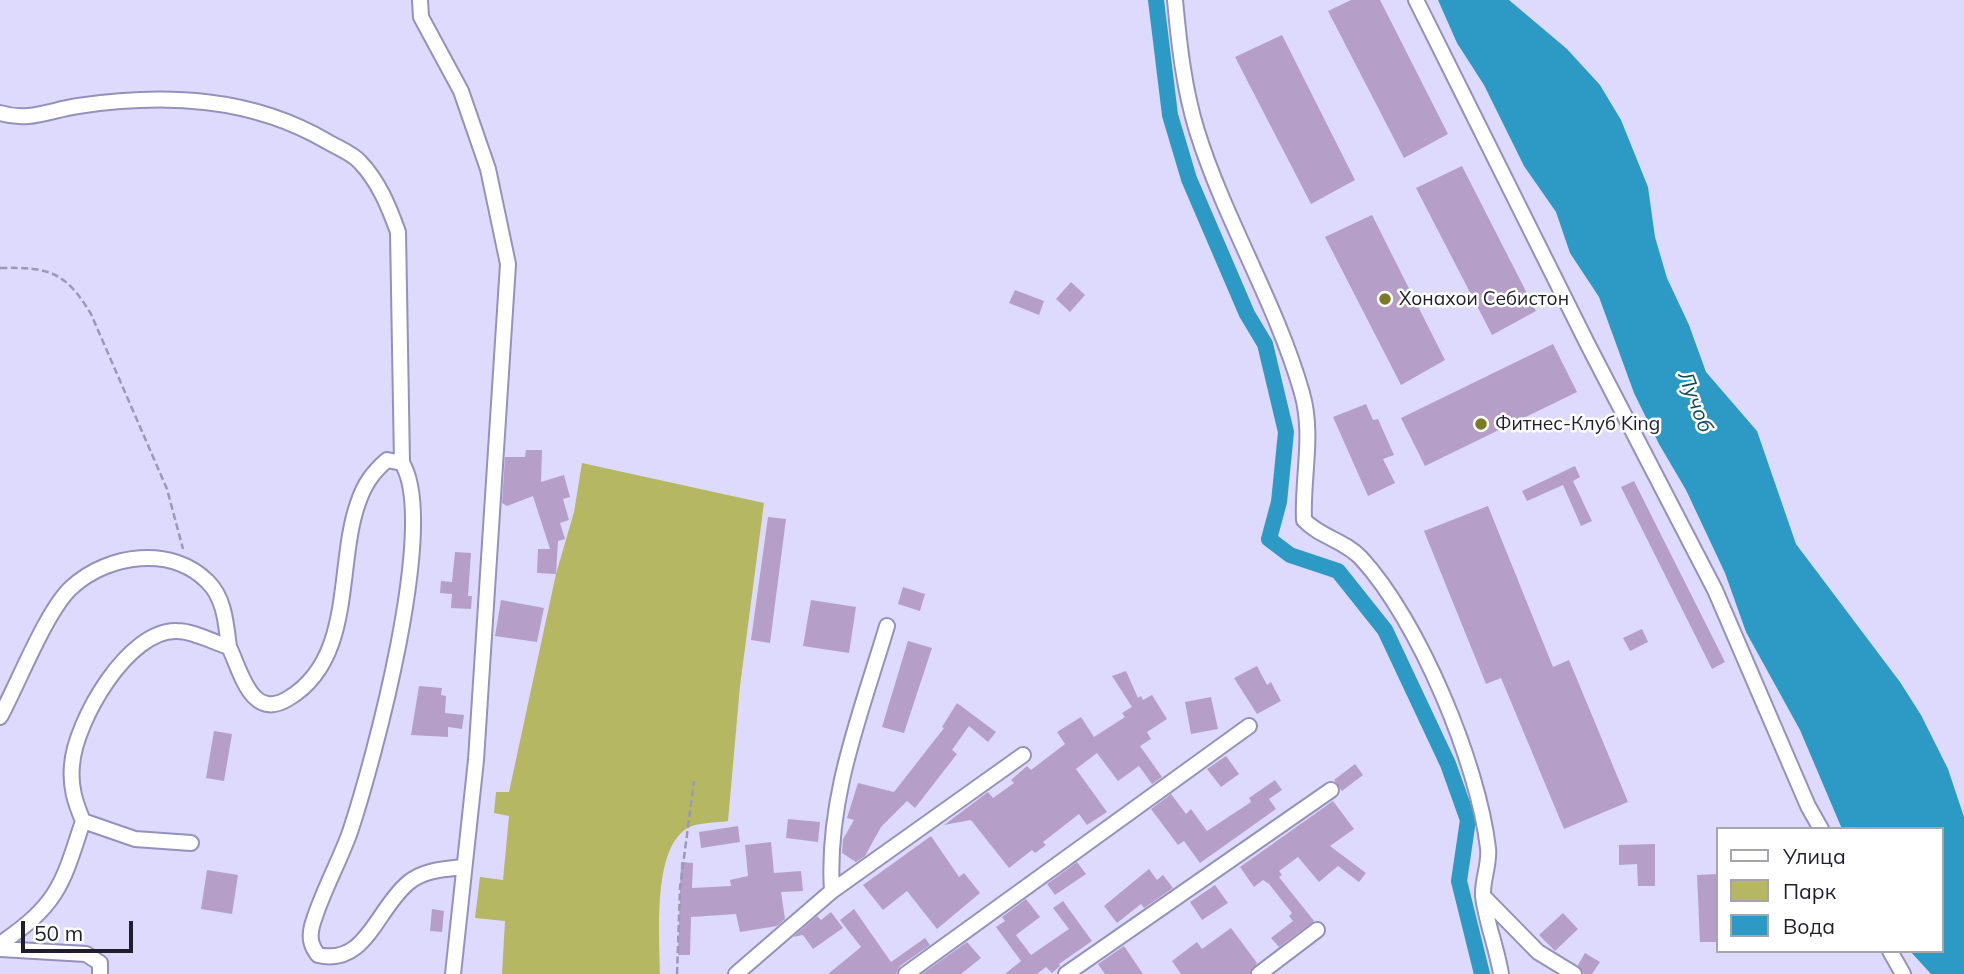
<!DOCTYPE html>
<html>
<head>
<meta charset="utf-8">
<style>
	body { margin:0 }
	#map { position:relative; width:1964px; height:974px; overflow:hidden; background:#dddafe; font-family:Mulish,sans-serif }
	canvas { display:block }
	.legend { position:absolute; left:1716px; top:827px; width:228px; height:126px; box-sizing:border-box; background:#fff; border:2px solid #a5a5ab; margin:0; padding:9px 12px; list-style:none; font-size:21px; color:#1f1d2e }
	.legend li { display:flex; align-items:center; gap:14px; height:35px }
	.legend b { width:35px; border:2px solid #a5a5ab }
	.scale { position:absolute; left:21px; top:921px; width:112px; height:32px; box-sizing:border-box; border:4px solid #1f1d2e; border-top:0; padding-left:9px; font-size:21px; line-height:24px; white-space:nowrap; color:#1f1d2e; -webkit-text-stroke:5px #fff; paint-order:stroke }
</style>
</head>
<body>
<div id="map">
<canvas width="1964" height="974"></canvas>
<ul class="legend">
<li><b style="height:9px;background:#fff"></b>Улица</li>
<li><b style="height:19px;background:#b6b762"></b>Парк</li>
<li><b style="height:19px;background:#2c9ac4"></b>Вода</li>
</ul>
<div class="scale">50 m</div>
</div>
<script>
const ctx = document.querySelector('canvas').getContext('2d');
ctx.lineJoin = 'round';
function fill(path, color) { ctx.fillStyle = color; ctx.fill(path, 'evenodd'); }
function strokePath(path, color, width, dash) { ctx.strokeStyle = color; ctx.lineWidth = width; ctx.lineCap = dash ? 'butt' : 'round'; ctx.setLineDash(dash || []); ctx.stroke(path); }
function write(font, color, halo, rows, align = 'center') {
  ctx.font = font + ' Mulish,sans-serif'; ctx.lineWidth = 5; ctx.setLineDash([]); ctx.textBaseline = 'middle'; ctx.strokeStyle = halo; ctx.fillStyle = color; for (const [text, x, y, turn = 0] of rows) {
    ctx.save(); ctx.translate(x, y); ctx.rotate((+turn || 0) * Math.PI / 180); ctx.textAlign = isNaN(turn) ? turn : align; if (halo) ctx.strokeText(text, 0, 0); ctx.fillText(text, 0, 0); ctx.restore();
  }
}
fill(new Path2D(`
	M582,463l182,40 -24,183 -12,135c-12,2 -32,1 -42,8 -34,23 -26,107 -26,145h-158l3,-53 -30,-3 5,-41 23,3 6,-64 -15,-3 2,-21h13l47,-218 18,-62z`), '#b6b762');
fill(new Path2D(`
	M1438,0h71l58,49 33,36 21,35 27,67 7,50 12,41 22,47 17,47 51,59 39,113 104,138 21,33 27,54 16,48v157h-33l-21,-23h31v-122h-99l-42,-99 -54,-98 -21,-59 -39,-83 -27,-46 -25,-51 -35,-96 -29,-44 -14,-41 -32,-46 -40,-81 -27,-42z`), '#2c9ac4');
strokePath(new Path2D(`
	M1156,0l14,115 19,64 58,135 18,30 21,88 -7,70 -10,37 21,16 48,16 47,59 63,134 20,56 -9,61 23,93`), '#2c9ac4', 16);
fill(new Path2D(`
	M1351,0h29l68,134 -44,24 -76,-147z
	M1282,35l73,145 -44,24 -76,-147z
	M1462,166l74,145 -44,24 -76,-147z
	M1372,215l73,145 -44,25 -76,-148z
	M1071,282l14,13 -15,17 -14,-13z
	M1015,290l29,11 -5,14 -30,-12z
	M1553,344l24,48 -152,74 -24,-48z
	M1366,404l7,16 5,-1 16,36 -11,4 12,24 -27,13 -35,-79z
	M526,450h16l-1,32 23,-7 6,22 -7,2 6,21 -9,3 5,16 -7,2 -2,33 -19,-1 1,-24h12l-17,-53 -26,10 -5,-3 3,-46h20z
	M1575,466l5,11 -7,4 19,40 -11,5 -18,-41 -36,16 -5,-10z
	M1634,481l91,181 -13,7 -91,-182z
	M1488,506l65,161 16,-7 59,142 -64,27 -63,-151 -15,6 -62,-153z
	M768,517l18,2 -16,124 -19,-3z
	M455,552l16,1 -3,43h4l-1,13 -20,-1 1,-14 -12,-1 1,-12 11,1z
	M903,587l22,7 -5,17 -22,-7z
	M501,600l43,8 -7,34 -42,-6z
	M811,600l45,7 -7,46 -46,-7z
	M1642,629l6,13 -18,9 -7,-13z
	M908,641l24,7 -28,85 -22,-6z
	M1257,666l10,19 4,-3 10,19 -24,13 -23,-36z
	M1126,671l12,27 3,-2 2,4 9,-5 15,24 -20,13 4,7 -11,7 22,31 -10,7 -13,-18 -21,15 -21,-28 -21,16 31,43 -20,13 -8,-11 -36,28 3,3 -11,8 -3,-3 -23,18 -38,-48 -27,5 44,-33 5,6 21,-15 -3,-3 16,-14 4,4 34,-26 -8,-12 24,-15 13,20 31,-20 -3,-4 10,-6 -20,-31z
	M419,686l23,2 -1,7 5,1 -1,17 19,2 -2,14 -14,-2v10l-37,-2z
	M1211,697l7,32 -27,5 -6,-32z
	M957,703l39,29 -8,10 -19,-16 -17,24 5,4 -42,54 -8,-7 -26,26 -16,29 -9,6 -14,-9 1,-14 11,-19 -7,-2 11,-35 36,9 50,-64 -2,-1z
	M214,731l18,3 -8,47 -18,-3z
	M1226,756l13,18 -18,13 -14,-18z
	M1355,764l8,11 -21,16 -8,-11z
	M1275,780l7,10 -13,9 7,10 -76,54 -16,-22 -6,4 -27,-36 20,-15 15,20 5,-5 16,22 44,-29 -2,-4z
	M1333,801l21,28 -24,17 36,27 -7,9 -21,-16 -19,16 -21,-25 -19,14 3,4 -3,2 35,44 -35,26 -8,-9 22,-17 -4,-5 3,-3 -23,-29 -6,-4 -9,7 -14,-20z
	M788,819l32,3 -2,20 -32,-4z
	M738,826l2,16 -39,6 -2,-16z
	M931,836l28,41 5,-4 16,20 -43,36 -30,-38 -24,19 -20,-25z
	M771,842l3,31 27,-2 2,20 -22,1 4,27 -8,7 -37,6 -4,-18 -45,3 -1,38h-12l3,-93 12,1 -1,25 39,-2 -1,-6 18,-4 -3,-31z
	M1655,844v42h-17l-1,-22 -18,1v-20z
	M1077,862l9,12 -31,21 -8,-11z
	M1149,869l8,11 6,-5 10,13 -29,20 -3,-4 -24,19 -13,-17z
	M207,870l31,5 -6,39 -31,-5z
	M1717,874v68h-17l-3,-67z
	M1215,885l13,18 -26,17 -12,-18z
	M1026,899l14,18 -24,18 15,20 38,-26 -16,-21 10,-7 29,40 -33,23 1,2 -8,7 -6,-6 -9,7h-32l16,-13 -25,-34 9,-6 -3,-4z
	M432,909l12,2 -2,21 -12,-1z
	M854,909l37,53 34,-24 5,7 -30,21 -4,8h-68l33,-27 -21,-27z
	M831,912l12,16 -30,21 -10,-14 -10,2 24,-21 4,4z
	M1563,913l15,16 -23,22 -16,-16z
	M1231,928l26,35 -7,11h-69l-9,-13 25,-19 5,7z
	M967,942l14,16 -20,16h-39z
	M1124,946l19,28h-38l-7,-10z
	M1585,953l15,9 -8,12h-8l-6,-9z`), '#b59fc8');
const minor = new Path2D(`
	M420,0l1,17 40,74 27,78 20,95 -32,496 -23,214
	M1175,0c4,44 9,89 22,131 28,90 79,171 105,262 12,42 0,85 2,127 16,17 40,20 57,38 58,63 117,205 127,290 2,16 -6,32 -5,48 3,26 14,52 18,78
	M1416,0l171,343 128,247 93,216 13,23
	M0,113c29,9 50,-3 78,-7 87,-13 174,-9 250,36 10,6 24,11 32,20 19,20 29,45 38,70l4,231
	M0,717c18,-33 47,-108 72,-130 36,-33 100,-42 136,-5 17,17 18,43 21,65
	M191,843l-56,-4 -52,-18c-8,-19 -13,-34 -11,-56 3,-43 56,-136 105,-134 16,0 36,11 52,16 12,24 22,75 60,51 66,-40 47,-133 69,-195 6,-18 14,-30 29,-43l15,3c37,59 -29,300 -52,369 -11,31 -29,62 -38,94 -3,12 -1,20 6,29 48,11 58,-45 90,-72 15,-13 37,-14 56,-16
	M832,891c-6,-92 29,-178 55,-265
	M1485,898l53,54 36,22
	M0,944c58,-40 62,-58 83,-123
	M0,949l86,5 14,9v11
	M1890,951l13,23
	M736,974l96,-83 191,-136
	M906,974l343,-248
	M1066,974l265,-184
	M1259,974l58,-44`);
strokePath(minor, '#9591bc', 18);
strokePath(new Path2D(`
	M0,268c49,-1 65,3 91,46l76,175 16,60
	M677,974l3,-86 14,-107`), '#9b99b6', 2.5, [7, 3.5]);
strokePath(minor, '#fff', 14);
for (const [x, y, r, color] of [
	[1385,299,7,"#7c7b23"],
	[1481,424,7,"#7c7b23"]
]) { const dot = new Path2D(); dot.arc(x, y, r, 0, 2 * Math.PI); ctx.fillStyle = color; ctx.fill(dot); strokePath(dot, '#fff', 2.5); }
write('19px', '#1f1d2e', '#fff', [
	["Хонахои Себистон",1399,299],
	["Фитнес-Клуб King",1495,424]
], 'left');
write('italic 21px', '#0f4a61', '#fff', [
	["Лучоб",1695,402,69]
]);
</script>
</body>
</html>
